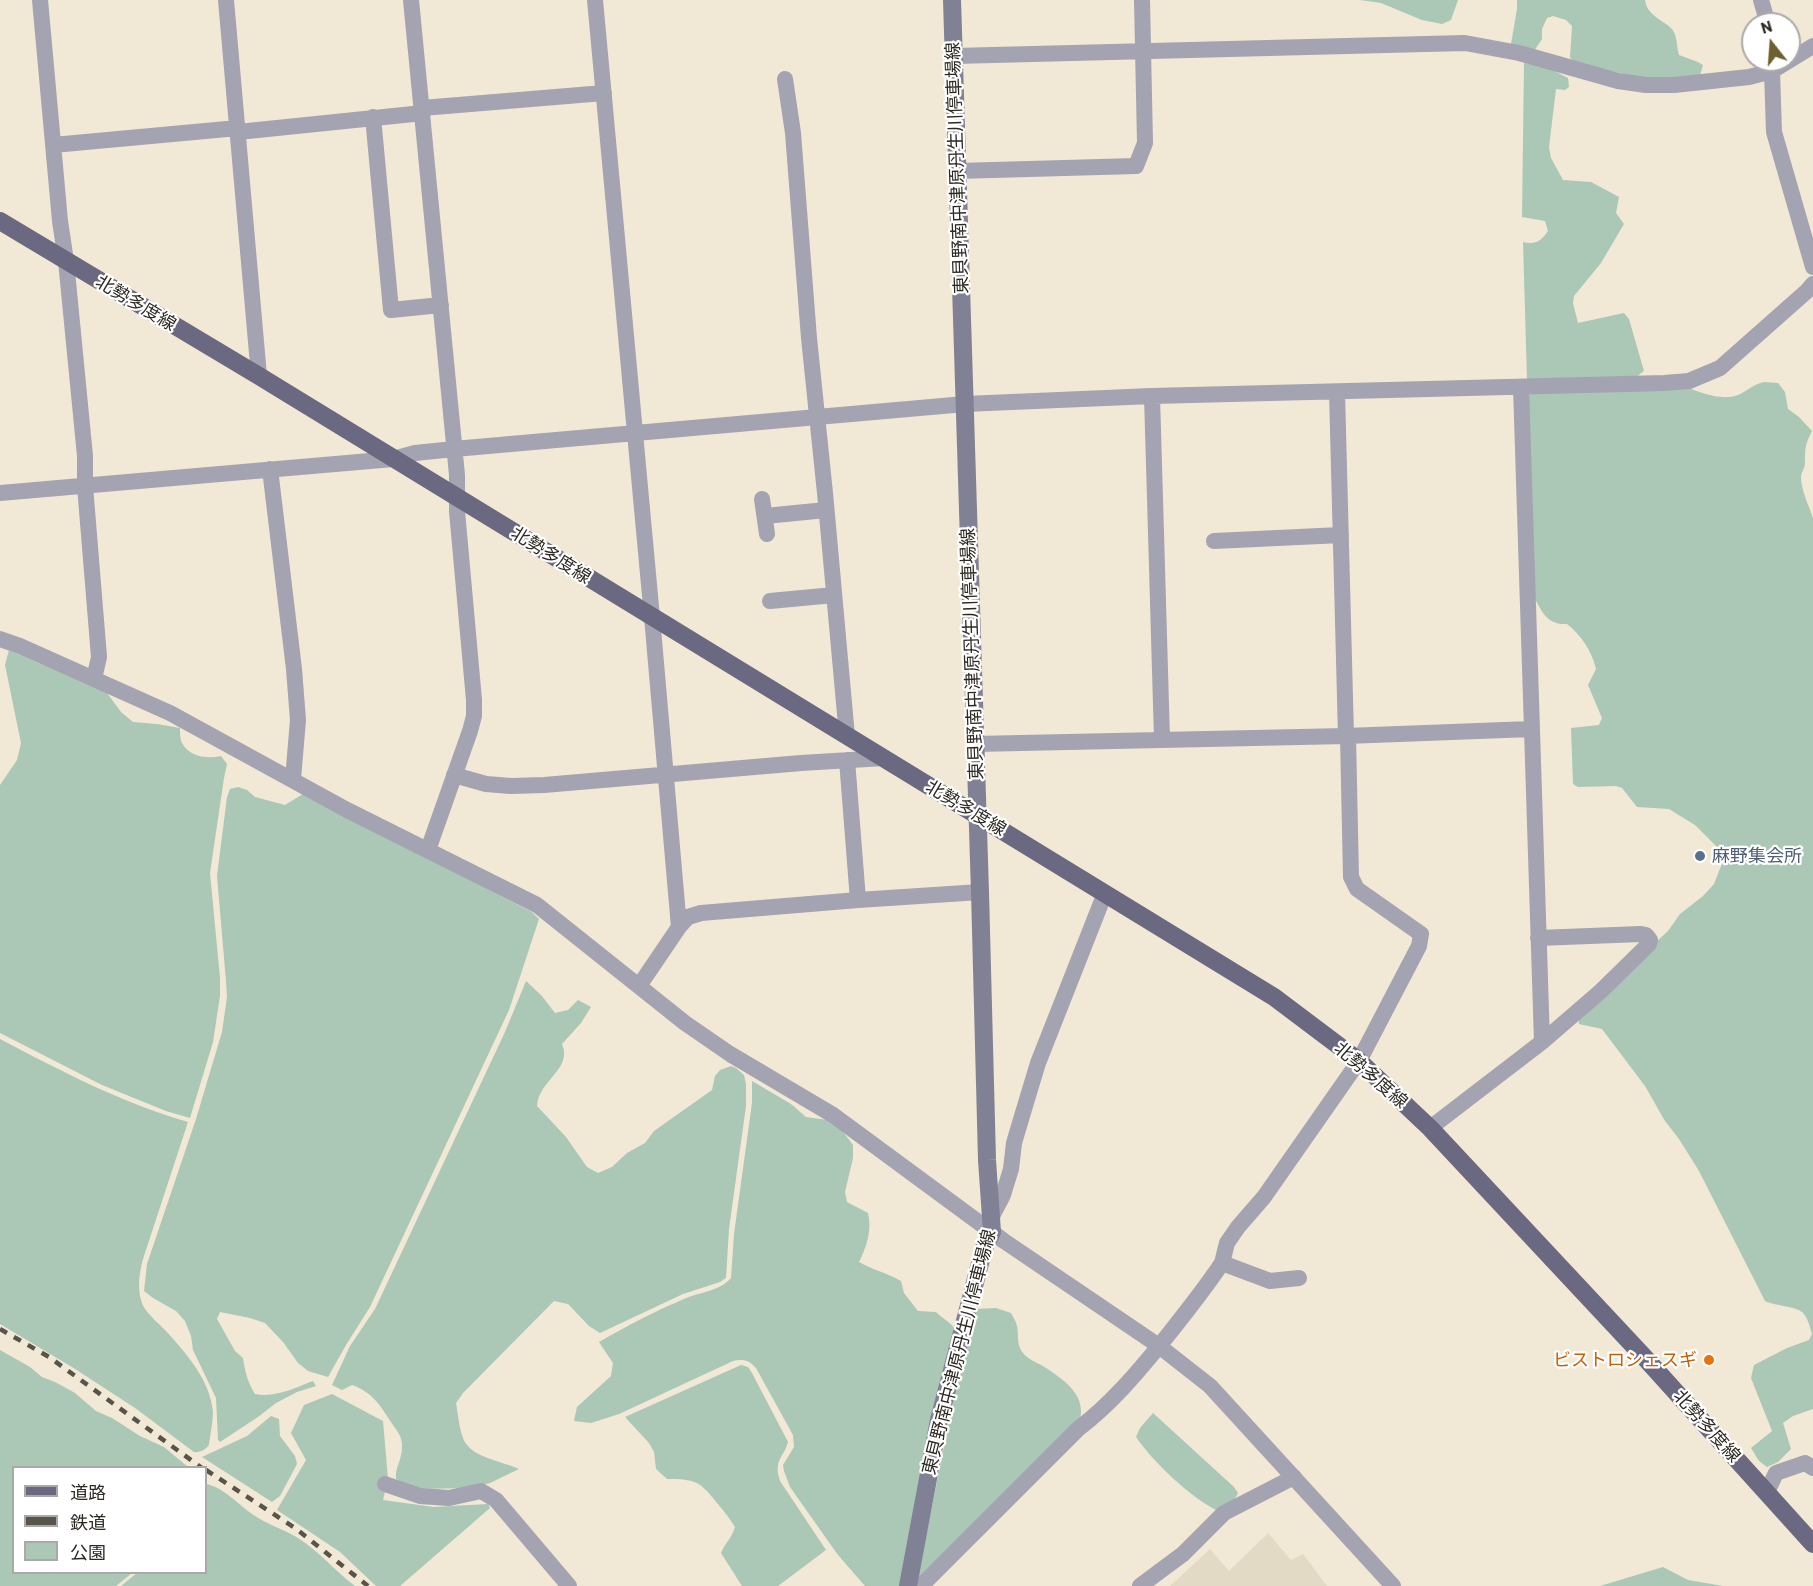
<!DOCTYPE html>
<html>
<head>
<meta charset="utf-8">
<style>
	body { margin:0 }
	#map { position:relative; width:1813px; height:1586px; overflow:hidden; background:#f1e8d5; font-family:Barlow,"Noto Sans JP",sans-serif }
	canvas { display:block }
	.legend { position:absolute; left:12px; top:1466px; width:195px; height:108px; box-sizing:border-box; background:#fff; border:2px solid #aba9a7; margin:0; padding:8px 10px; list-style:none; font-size:18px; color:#2d2922 }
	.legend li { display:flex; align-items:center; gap:12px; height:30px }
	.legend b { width:30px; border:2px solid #aba9a7 }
	.north { position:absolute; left:1741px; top:12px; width:60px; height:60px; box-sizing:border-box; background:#fff; border:2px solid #aba9a7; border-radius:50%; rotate:343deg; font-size:16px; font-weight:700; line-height:24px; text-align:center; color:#2d2922 }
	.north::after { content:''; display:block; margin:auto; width:21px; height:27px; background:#6d602d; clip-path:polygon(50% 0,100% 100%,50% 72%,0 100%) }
</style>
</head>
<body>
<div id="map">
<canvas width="1813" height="1586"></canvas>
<ul class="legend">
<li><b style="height:8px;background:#6a6981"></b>道路</li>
<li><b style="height:8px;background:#59544a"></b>鉄道</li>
<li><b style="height:16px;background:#abc7b6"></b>公園</li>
</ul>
<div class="north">N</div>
</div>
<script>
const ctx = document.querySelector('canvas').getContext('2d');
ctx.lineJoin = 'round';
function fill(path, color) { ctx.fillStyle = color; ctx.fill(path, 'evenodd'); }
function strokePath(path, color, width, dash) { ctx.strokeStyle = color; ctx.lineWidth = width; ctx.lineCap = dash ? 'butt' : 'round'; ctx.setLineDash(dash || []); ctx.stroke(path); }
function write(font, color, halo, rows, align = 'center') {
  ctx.font = font + ' Barlow,"Noto Sans JP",sans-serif'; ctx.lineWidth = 4.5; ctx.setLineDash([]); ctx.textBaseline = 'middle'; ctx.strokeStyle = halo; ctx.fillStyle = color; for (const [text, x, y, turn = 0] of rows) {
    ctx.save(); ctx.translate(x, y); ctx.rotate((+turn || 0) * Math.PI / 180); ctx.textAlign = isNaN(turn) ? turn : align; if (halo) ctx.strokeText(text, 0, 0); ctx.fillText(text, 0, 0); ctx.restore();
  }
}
fill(new Path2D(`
	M1268,1533l23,27 12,-6 24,32h-157l40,-37 19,22z`), '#e3dac6');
fill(new Path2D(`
	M1360,0h98l-7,20 -9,4 -20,-4 -41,-17z
	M1517,0h128c2,15 16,19 26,28 7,7 5,18 8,27l19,7 5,3 -3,11 -56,3 -69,-17 -5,-4 2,-32 -6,-6 -13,-4 -6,2 -5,11v10l-8,12 -23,-7 6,-35z
	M1524,63c15,2 30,7 44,15l1,9 -4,3 -9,-1 -7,58 2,11 12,22 28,2 28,15 -3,16 8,11 -23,39 -27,33 -1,7 5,20 46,-10 5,6 15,52 -8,6 -109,2 -4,-137c13,3 18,-1 25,-11l-3,-10 -23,-4z
	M1764,382l14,1 7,9 3,17 11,8 13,14c-7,14 -7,17 -7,32 0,5 -4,9 -4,14 0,13 8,29 12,41v891l-20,7 -10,7 8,26 -13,13 -11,5 -8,-6 -8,-13 21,-17 -21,-53 3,-13 33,-17 22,-8 3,-6c-2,-6 -4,-17 -10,-22 -7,-6 -27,-6 -37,-11l-66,-130 -20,-32 -14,-18 -20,-35 -43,-57 -23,-5 -1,-10 90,-83 12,-17 23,-18 11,-12 9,-23 -4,-12 -24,-24 -26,-16 -32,-2 -15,-19 -6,-2 -38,1 -5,-3 -2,-56 28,-3 3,-7 -14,-33 8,-16c-4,-18 -15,-34 -29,-45 -22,1 -25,-14 -35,-30l-7,-195 6,-6 155,-6c16,6 35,14 52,8 9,-4 16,-11 26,-13z
	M9,650l98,43 14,19 12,10 24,2 23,4c0,4 0,11 2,15 7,14 25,16 39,13l6,8 -3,14 -14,95 10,105v18l-7,46 -23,76 -24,-7 -64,-26 -102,-52v-248l17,-25 4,-17 -16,-78z
	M238,787l9,3 8,7 30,8 18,-11 229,118 7,7 -30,91 -139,297 -24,38 -18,32 -20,-6 -10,-8 -15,-21 -18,-19 -15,-5 -30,-6 -3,7 18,32 8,7c2,14 5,25 12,36 21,4 39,-6 58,-13l3,5 -19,6 -21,11 -18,14 -38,25 -2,-2 -2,-42 -23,-48 -2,-14 -6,-15 -9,-10 -23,-13 -9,-7 3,-27 49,-145 26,-87 5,-35 -1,-16 -9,-105 10,-79 3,-8z
	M526,981l16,15 13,17 13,-3 10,-10 13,7 -10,16 -19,21c11,25 -24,37 -25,62l29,31 21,30 11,6 14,-6 15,-14 18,-10 9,-12 58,-41 3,-14 5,-6 11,-4 5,2 8,7 2,9v22l-17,123 -3,49 -6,4 -37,12 -83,39 -11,-7 -21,-22 -14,-3 -91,92 -7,10c2,11 4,34 11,42 10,13 37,17 52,24l-29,14 -19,5 -53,1 -22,-10c-1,-12 6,-19 6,-31 1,-13 -7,-19 -13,-29 -10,-16 -18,-27 -37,-34l-10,5 -10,-5 18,-39 25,-37 130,-277z
	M0,1039c61,32 122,64 188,83l-45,137c-4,15 -7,35 2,50 5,7 13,14 19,20 21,23 46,50 49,83 0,11 -3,22 -4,33 -3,4 -9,8 -15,7l-59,-44 -63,-41 -72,-43z
	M752,1081l39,23 15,13 22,3 16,13 9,12v13l-8,34 2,10 21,11c4,17 -1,33 -9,49 14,8 28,11 42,19l3,12 14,18 18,1c5,5 15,11 18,16l-19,82 -34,176h-36l-27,-31 -48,-68 -6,-16 -1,-6 11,-18 -1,-12 -37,-67c-7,-8 -13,-9 -23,-7l-114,53 -28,9 -17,-2 3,-14 34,-31 2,-13 -14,-21c28,-16 56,-31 85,-43 16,-7 36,-8 47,-21l3,-44 18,-131z
	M996,1308l15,5c2,4 5,8 6,13 2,9 -1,18 6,27 5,7 16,10 23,15 20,13 42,29 33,55l-163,163 54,-269 6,-8z
	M0,1350l30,17 12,10 13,5 20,11 21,18 16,7 28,18 24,11 24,20 -174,1v104l118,1 -16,13h-116z
	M741,1365l7,2 4,6 36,69c-4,16 -15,17 -8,39l46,69 -48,36h-36l-21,-33c4,-10 11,-15 14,-26 -5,-8 -11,-16 -18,-24 -17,-22 -22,-24 -50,-24l-11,-10 -2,-17 -5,-9 -24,-26z
	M332,1394l51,27 5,58 -5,21 51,7 54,-3 2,4 -90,78h-24l-36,-34 -63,-42 29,-50 -15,-27 13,-28z
	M1153,1413l81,74 4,6 -3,6 -17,12c-27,-13 -65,-49 -82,-74l4,-9z
	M271,1416l8,3 1,17 15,20 2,8 -17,32 -8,6 -70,-45 45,-21z
	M206,1484c17,3 32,20 46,30 14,10 31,15 46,24 21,13 37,33 57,48h-234l16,-13 69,-1z
	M1663,1567l25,13 35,6h-123z`), '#abc7b6');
strokePath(new Path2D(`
	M40,0l20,221 6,40 19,195v30l14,171 -5,22
	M226,0l33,376
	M411,0l46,475v36l17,189v16l-4,15 -42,119
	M595,0l57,617 27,310 -40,59
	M1761,0l7,24
	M954,56l511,-13 54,10 99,28 28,4h28l75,-8 23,-6 41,-25
	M1772,71l2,61 39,135
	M785,79l8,54 16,205 16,155 22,243
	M422,108l182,-15
	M373,117l18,193 50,-5
	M238,132l185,-19
	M53,145l185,-17
	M957,171l179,-5 9,-23 -3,-143
	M1337,392l9,344
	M1152,396l10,343
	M270,469l24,200 4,51 -5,59
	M0,493l393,-34 22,-6 39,-4 511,-45 187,-8 512,-13 25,-2 31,-13 87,-77 6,-7
	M762,499l5,35
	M765,516l61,-6
	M1214,541l127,-6
	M770,601l64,-6
	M0,639l20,7 150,67 177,97 190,95 148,118 45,31 103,61 171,126 155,105 51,40 183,200
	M975,744l371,-8 185,-7
	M847,760l11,140
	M454,775l32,9 25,2 33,-1 257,-22 83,-5
	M679,927l9,-10 13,-4 157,-13 122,-8
	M1538,938l103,-4 5,1 4,5 -1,4 -48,47 -59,51
	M1430,1128l112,-86 -21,-655
	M991,1218l12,-23 8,-26 3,-26 8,-27 16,-53 67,-170
	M1222,1263l5,-20 11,-16 26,-30 95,-136 60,-115 2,-12 -64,-45 -6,-12 -3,-141
	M385,1484l35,12 29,2 32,-7 15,9 73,86
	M1767,1492l9,-19 29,-10 8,5
	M921,1586l157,-157c33,-25 59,-56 86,-89 20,-25 40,-50 58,-77l48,18 29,-3
	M1140,1586l43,-32 41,-41 70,-36`), '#a3a3b1', 16);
strokePath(new Path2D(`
	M908,1586l31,-166 45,-172 8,-16 -5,-72 -7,-268 -28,-892`), '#818195', 18);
strokePath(new Path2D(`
	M0,221l259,155 1015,621 85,64 71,67 216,231 167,185`), '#6a6981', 18);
strokePath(new Path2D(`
	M0,1329l49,28 153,111
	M206,1470l89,58 73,58`), '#59544a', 4.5, [8, 8]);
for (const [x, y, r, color] of [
	[1700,856,6,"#5c6f8a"],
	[1709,1360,6,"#e8710a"]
]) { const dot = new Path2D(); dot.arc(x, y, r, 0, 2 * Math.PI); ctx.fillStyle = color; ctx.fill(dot); strokePath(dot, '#fff', 2); }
write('18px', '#2d2922', '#fff', [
	["東貝野南中津原丹生川停車場線",957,168,-92],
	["北勢多度線",136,303,31],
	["北勢多度線",551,555,32],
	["東貝野南中津原丹生川停車場線",972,654,-92],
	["北勢多度線",966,808,31],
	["北勢多度線",1371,1075,41],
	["東貝野南中津原丹生川停車場線",959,1352,-76],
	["北勢多度線",1707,1426,48]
]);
write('18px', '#4e5e75', '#fff', [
	["麻野集会所",1712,856]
], 'left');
write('18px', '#c56008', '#fff', [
	["ビストロシェスギ",1697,1360]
], 'right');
</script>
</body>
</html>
